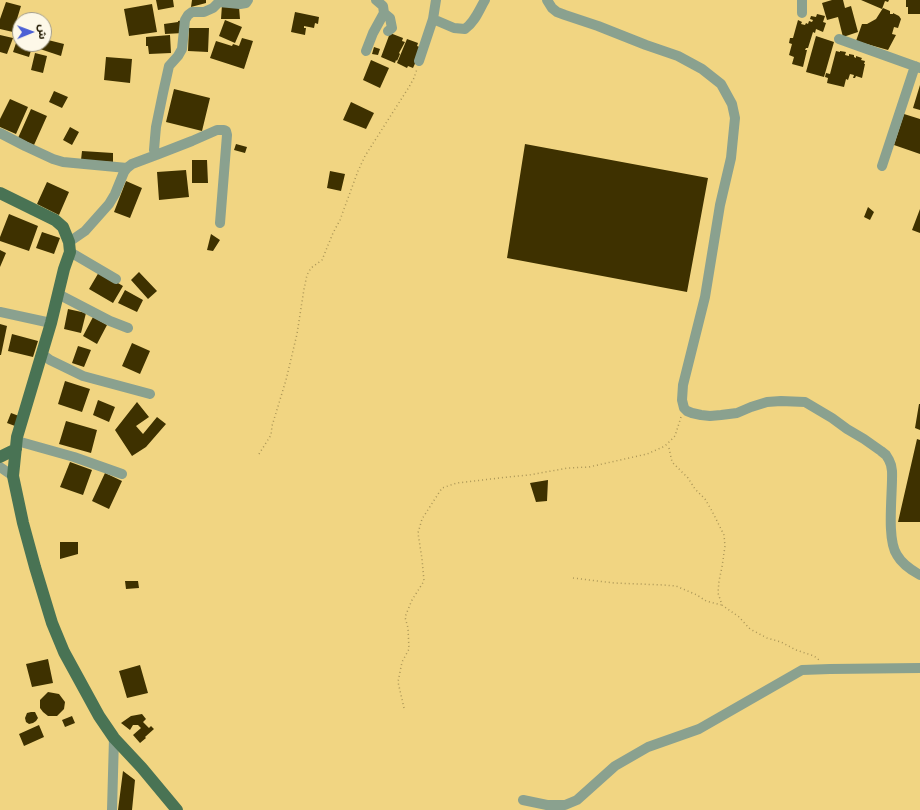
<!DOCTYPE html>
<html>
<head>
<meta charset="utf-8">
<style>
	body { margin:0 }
	#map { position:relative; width:920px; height:810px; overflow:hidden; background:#f1d582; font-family:Manrope,"Noto Sans Arabic",sans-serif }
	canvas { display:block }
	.north { position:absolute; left:12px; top:12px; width:40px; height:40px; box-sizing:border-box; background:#fdf8e8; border:1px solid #a59f8c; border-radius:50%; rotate:89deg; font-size:11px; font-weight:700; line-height:16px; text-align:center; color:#211901 }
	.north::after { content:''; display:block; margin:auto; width:14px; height:18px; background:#4b60d5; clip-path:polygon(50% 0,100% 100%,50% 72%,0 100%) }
</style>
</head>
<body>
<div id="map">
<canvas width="920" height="810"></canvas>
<div class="north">ش</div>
</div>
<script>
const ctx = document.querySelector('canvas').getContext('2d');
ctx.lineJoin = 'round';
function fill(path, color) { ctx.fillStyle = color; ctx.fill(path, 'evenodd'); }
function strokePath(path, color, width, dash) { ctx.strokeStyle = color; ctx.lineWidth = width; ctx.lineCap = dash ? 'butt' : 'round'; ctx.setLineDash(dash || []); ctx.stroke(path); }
fill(new Path2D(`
	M156,0h17l1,7 -16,3z
	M192,0h14v3l-15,4z
	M832,0h11l2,8 6,-2 7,26 -15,5 -5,-20 -11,3 -5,-17z
	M861,0h28l-1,2 -3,-1 -3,8z
	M906,0h14v14h-12v-7h-2z
	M6,2l15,4 -8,26 -13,-3v-10z
	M152,4l5,28 -28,4 -5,-27z
	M222,5l17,2 1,12h-19z
	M883,8l7,3v3h3v-1l6,3 2,3 -3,9 -4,-1 -2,7 4,1 -8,15 -32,-9 6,-17h5l9,-5z
	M295,12l24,5 -1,7 -3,-1 -1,5 -10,-2v2h2l-1,7 -14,-3z
	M817,14l8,2 -2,6 3,1 -3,9 -7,-3 -1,4 -2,-1 -5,16h-2l-1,2h2l-4,17 -11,-3 2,-7 -5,-2 3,-11 -3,-1 1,-5h3l5,-18 4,2 -1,2 4,1 1,-2 2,1 1,-3 3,1 1,-2 -3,-1 1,-3 5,1z
	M183,20v13l-18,1 -1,-10 14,-2v-1z
	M225,20l17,7 -7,16 -16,-7z
	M189,28h20l-1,24 -20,-1z
	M20,31v13h13l-4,13 -16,-5z
	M390,33l13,5 -1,3 3,1 -6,11 1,1 -3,7 -1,-1 -1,3 -14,-6z
	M0,35l13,3 -6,16 -7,-2z
	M170,35l1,18 -22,1 -1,-8h-2v-9z
	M816,36l18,6 -10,35 -18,-5z
	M242,38l11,3 -9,28 -34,-11 6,-17 16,5 1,-2 6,2z
	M44,39l20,5 -3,12 -21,-7 2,-5h2z
	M407,39l11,4 -1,3 5,2 -9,20 -5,-2 -1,2 -10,-5z
	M374,47l6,2 -2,6 -6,-1z
	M836,51l4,1v-1l6,1 -1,3 4,1v-2l5,1v2l2,1v-2l6,2 -1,2 4,1 -1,3h1l-3,14 -6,-2 -1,2h-2l1,-3 -4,-1 -2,6 -2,-1 -2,8 -17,-4 1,-5 -3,-1 1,-4 4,1z
	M35,53l12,3 -4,17 -12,-3z
	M106,57l26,2 -2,24 -26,-3z
	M371,60l18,8 -9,20 -17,-8z
	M920,85v25l-7,-2z
	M174,89l36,9 -8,33 -36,-9z
	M54,91l14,6 -6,11 -13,-6z
	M10,99l18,8 -12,27 -16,-7v-8z
	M351,102l23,11 -8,16 -23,-9z
	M31,109l16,7 -13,29 -16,-7z
	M904,114l16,5v35l-26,-9z
	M70,127l9,5 -7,13 -9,-5z
	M236,144l11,3 -2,6 -11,-3z
	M525,144l183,34 -21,114 -180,-34z
	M82,151l31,2v9l-32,-2z
	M192,160h15l1,23h-16z
	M186,170l3,27 -30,3 -2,-28z
	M330,171l15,3 -4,17 -14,-3z
	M126,181l16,7 -12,30 -16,-6z
	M47,182l22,10 -10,23 -22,-11z
	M868,207l6,5 -4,8 -6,-3z
	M920,209v24l-8,-3z
	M9,214l29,12 -9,25 -29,-10v-4z
	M42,232l18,6 -6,16 -18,-6z
	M211,234l9,6 -7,11 -6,-1z
	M0,250l6,3 -6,14z
	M99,272l24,14 -10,17 -24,-14z
	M139,272l18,19 -9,8 -17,-19z
	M125,290l18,10 -6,12 -19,-9z
	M68,309l18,4 -5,20 -17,-4z
	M93,317l14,8 -10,19 -14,-8z
	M0,324l7,2 -6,29h-1z
	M12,334l26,7 -5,16 -25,-6z
	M132,343l18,8 -10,23 -18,-8z
	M78,346l13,4 -7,17 -12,-4z
	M65,381l25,8 -8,23 -24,-8z
	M98,400l17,7 -6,15 -16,-7z
	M137,402l12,15 -13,9 7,8 14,-17 9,7 -20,23 -14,9 -17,-26z
	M919,404h1v26l-5,-2z
	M11,413l8,3 -4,10 -8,-3z
	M66,421l31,9 -6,23 -32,-9z
	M917,439l3,1v82h-22z
	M70,462l22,8 -9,25 -23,-8z
	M105,473l17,8 -13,28 -17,-8z
	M548,480l-1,21 -11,1 -6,-19z
	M60,542h18v12l-18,5z
	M125,581h13l1,7 -13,1z
	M48,659l5,24 -21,4 -6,-23z
	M140,665l8,28 -21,5 -8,-27z
	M48,692l11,2 6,8 -1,7 -7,7h-9l-5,-4 -3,-4v-8z
	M31,712h4l3,6 -2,3 -3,2 -4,1 -3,-2 -1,-4 2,-5z
	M142,714l4,5 -3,3 6,6 2,-2 3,3 -9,8 1,1 -6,5 -7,-8 8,-7 -3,-3h-5l-3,5 -9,-7 10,-7z
	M72,716l3,7 -10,4 -3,-7z
	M39,725l5,12 -20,9 -5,-12z
	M123,771l12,9 -3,30h-14z`), '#3e3100');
strokePath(new Path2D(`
	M669,448l3,14 16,16 7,11 10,10 7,12 12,24 1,11 -3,21 -3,14 -1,12 4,12 17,12 11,12 17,9 14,4 15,8 18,6 5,4
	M259,454l12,-19 1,-9 14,-46 11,-46 7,-45 3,-14 4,-7 11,-8 11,-27 7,-13 18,-49 7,-15 44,-69 5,-9 3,-9
	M573,578l41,5 50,2 12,1 21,9 9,6 16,4
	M404,708l-6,-26 4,-20 7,-13 -1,-21 -3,-11 7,-17 12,-19 -2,-22 -4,-26 4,-14 20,-31 15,-5 51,-6 21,-2 39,-7 21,-1 58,-13 18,-8 10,-10 6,-19`), '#ab9657', 1.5, [1, 3]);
strokePath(new Path2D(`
	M547,0l5,8 5,4 8,3 33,11 48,19 32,11 24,13 19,15 11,20 3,14 -4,40 -11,47 -15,92 -22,88 -1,15 2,8 3,3 5,2 9,2 9,1 11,-1 16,-2 14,-6 16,-5 14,-1 24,1 27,16 15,11 17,10 17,12 5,4 3,5 2,5 1,6c1,20 -6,68 5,84 5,9 14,15 23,20
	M802,0v13
	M384,13l6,5 2,10 -4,3
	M433,19l21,9 11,1c10,-7 14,-19 20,-29
	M839,39l81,29
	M366,51l7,-18 11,-20 -1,-7 -7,-6
	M419,61l14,-42 3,-19
	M0,133l25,13 28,13 10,3 64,6
	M156,155l36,-14 25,-11h7l2,1 1,4 -7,88
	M882,166l33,-100
	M69,242l16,-11 24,-27 6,-10 9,-22 3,-4 5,-4 24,-9 -2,-5 1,-12 1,-11 7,-34 6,-27 9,-10 4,-7 3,-29 3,-5 4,-3h12l9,-4 6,-6 21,2 6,-1 2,-3
	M70,252l46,27
	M58,294l52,27 18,7
	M0,312l51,11
	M42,354l8,6 33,16 67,18
	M17,441l57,16 48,17
	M0,467l13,9
	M523,800l24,5h18l12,-5 38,-34 33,-19 51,-18 103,-59 28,-1 90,-1
	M112,810l2,-72`), '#8aa18f', 10);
strokePath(new Path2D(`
	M0,193l55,27 8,7 6,15 1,10 -6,17 -13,54 -34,114 -4,39 10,47 12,44 17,56 12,29 35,64 15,22 28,30 35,42
	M0,457l16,-8`), '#497354', 12);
</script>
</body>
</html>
